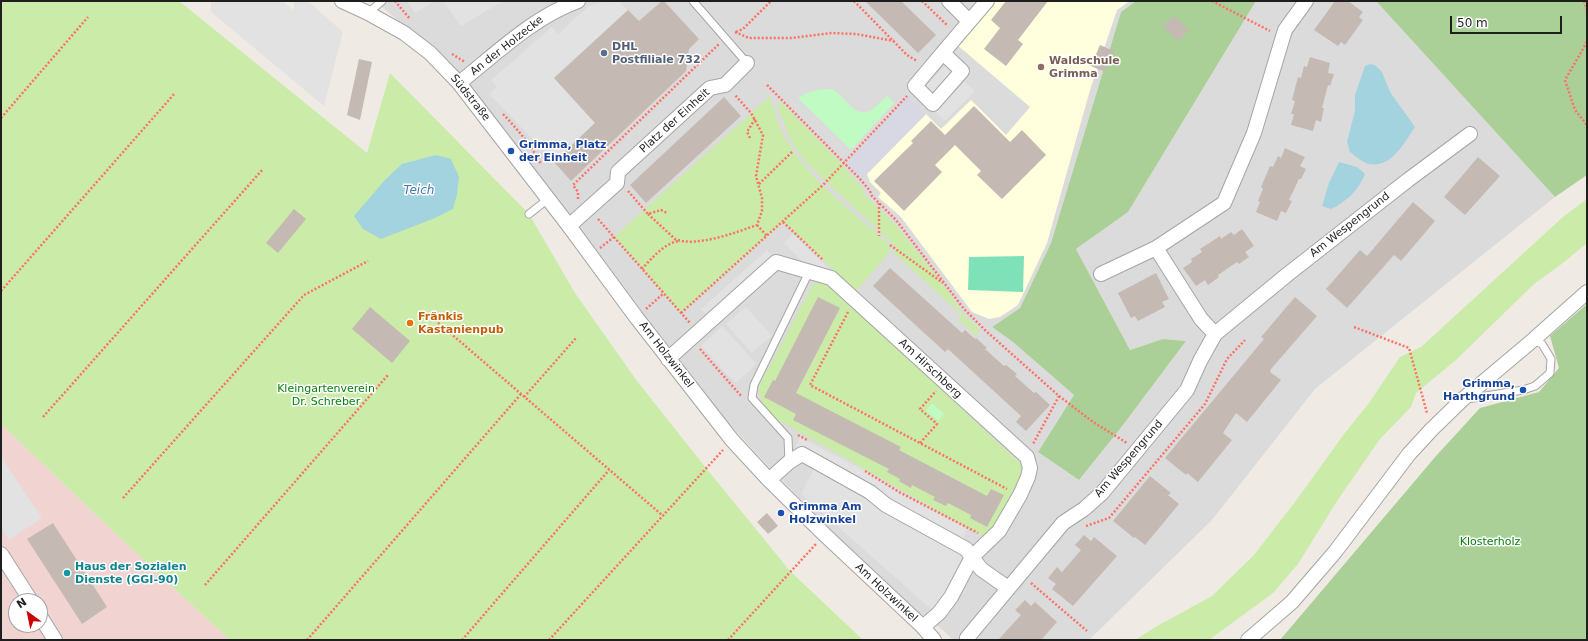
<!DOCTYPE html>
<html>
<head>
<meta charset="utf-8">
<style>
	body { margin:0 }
	#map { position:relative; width:1588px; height:641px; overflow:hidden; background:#efebe4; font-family:"DejaVu Sans",sans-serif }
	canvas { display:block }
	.frame { position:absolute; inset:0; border:2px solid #1e1e1e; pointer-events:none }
	.north { position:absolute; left:8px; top:593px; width:40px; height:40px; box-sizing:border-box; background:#fff; border:1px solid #a5a5a5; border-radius:50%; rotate:327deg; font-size:11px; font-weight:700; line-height:16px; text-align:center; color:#1e1e1e }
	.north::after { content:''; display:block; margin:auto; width:14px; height:18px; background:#cc0007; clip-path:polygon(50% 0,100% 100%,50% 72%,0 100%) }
	.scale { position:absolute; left:1450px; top:16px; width:112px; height:18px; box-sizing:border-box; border:2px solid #1e1e1e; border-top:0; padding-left:5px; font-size:12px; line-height:14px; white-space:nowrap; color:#1e1e1e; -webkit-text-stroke:3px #fff; paint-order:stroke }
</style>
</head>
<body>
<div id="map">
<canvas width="1588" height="641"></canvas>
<div class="frame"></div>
<div class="north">N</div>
<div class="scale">50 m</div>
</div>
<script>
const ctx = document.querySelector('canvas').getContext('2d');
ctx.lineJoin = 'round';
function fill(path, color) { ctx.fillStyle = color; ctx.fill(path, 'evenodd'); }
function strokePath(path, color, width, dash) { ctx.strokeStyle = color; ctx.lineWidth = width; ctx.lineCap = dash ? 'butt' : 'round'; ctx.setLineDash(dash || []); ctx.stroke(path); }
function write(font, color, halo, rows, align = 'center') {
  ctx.font = font + ' "DejaVu Sans",sans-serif'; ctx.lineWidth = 3; ctx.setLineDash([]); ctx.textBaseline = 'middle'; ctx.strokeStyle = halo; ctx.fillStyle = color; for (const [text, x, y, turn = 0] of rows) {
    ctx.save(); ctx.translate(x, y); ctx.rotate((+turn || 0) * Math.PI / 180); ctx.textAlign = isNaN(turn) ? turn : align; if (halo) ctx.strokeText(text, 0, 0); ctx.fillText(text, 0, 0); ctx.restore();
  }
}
fill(new Path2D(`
	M375,1h761l-15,11 -70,231 -31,65 -28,19 21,15 61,53 -36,57 41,28 41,-51 66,-88 -23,-2 -33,11 -54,-101 52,-37 128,-211h120l179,196 -240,192 -103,131 -123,120h-136l-9,-9 -37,-27 -81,-79 -60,-61 -40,-44 -73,-95h-1l-89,-120 -86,-105 -46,-52z`), '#dcdbdb');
fill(new Path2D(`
	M1,424l153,146 76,70h-229zM16,601h24v24h-24z`), '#f1d3d2');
fill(new Path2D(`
	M992,1h138l-13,9 -27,80 -43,153 -29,62 -18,12 -11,2 -17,-7 -71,-95 -23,-20 3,-4 -11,-11 -3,-8 59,-60 15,15 30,-29 35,35 24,-28 -74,-63z`), '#fffedd');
fill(new Path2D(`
	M1,1h178l188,152 23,-80 139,141 46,79 62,88 69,87 84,103 73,69h-633l-76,-70 -153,-146z
	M770,96c4,12 7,27 13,38 23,44 70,78 107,111l-1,8 -33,38 -73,-69 -102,91 -67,-76z
	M781,102l59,60 24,28 -1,3 32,31 42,52 28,40 15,14 -4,6 -15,-15 -2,2 -2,-2 5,-6 -67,-61 -1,-9 -72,-67 -17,-17 -13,-18 -15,-37z
	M1587,199v44l-24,20 -29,21 -78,76 -40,33 -5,14 -31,32 -43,62 -39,63 -25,29 -64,47h-74l24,-15 53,-29 42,-41 41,-53 49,-68 25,-31 31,-46 21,-10 142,-130z
	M826,282l198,185v11l-37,60c-72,-39 -143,-81 -214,-121l-10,-13 -5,-16 55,-104z`), '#cbeba8');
fill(new Path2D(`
	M1136,1h120l-128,211 -52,37 54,101 33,-11 23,2 -66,88 -41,51 -41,-28 36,-57 -61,-53 -21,-15 28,-19 31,-65 70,-231z
	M1376,1h211v174l-32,22z
	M1587,304v336h-307l156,-184 44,-48 59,-16 20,-24 -9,-32z`), '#aad097');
fill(new Path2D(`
	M825,89c3,0 7,0 9,1 10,6 20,26 33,22 8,-3 14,-11 20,-16l7,7 -43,47 -53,-52c9,-6 16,-8 27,-9z
	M932,403l12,11 -6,7 -12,-10z`), '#bffbc2');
fill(new Path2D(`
	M1024,256l-1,36 -55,-2 1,-33z`), '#7fe1b8');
fill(new Path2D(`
	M211,1h70l13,9v-9h14l35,31 -19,74 -113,-94z
	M407,1h28l-20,12z
	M443,1h60l-42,25z
	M605,1h13l10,9 -74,68 41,45 -41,38 -65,-67 8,-7 -6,-7 61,-53 6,7 31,-28z
	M947,64l9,9 -24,25 -9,-9z
	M965,82l10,9 -30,30 -10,-10z
	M793,234l38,37 -9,10 -38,-38z
	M767,250l6,7 -65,59 -7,-7z
	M746,307l26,29 -20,17 -26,-29z
	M722,326l35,38 -22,19 -34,-37z
	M800,437l74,39 25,16 68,37 -4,12 -64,-37 -29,-18 -74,-39z
	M1,457l41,61 -33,22 -8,-12z
	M814,469l149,85 2,6 -25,43 -9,6 -130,-115z`), '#e2e2e2');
fill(new Path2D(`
	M906,96l20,18 -65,66 -16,-16z`), '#d8d8e5');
fill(new Path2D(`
	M1370,64l5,1 7,7 8,20 25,35c-11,16 -23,41 -46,37 -6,-1 -14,-8 -19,-12l-3,-10 8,-31v-16l10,-29z
	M436,155l15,4 8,18 -2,17 -4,15 -18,9 -54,21 -18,-10 -9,-13 31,-36 17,-16z
	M1339,162l18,5 8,7c-6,16 -19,28 -34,35l-9,-3 7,-23z`), '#a3d3de');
fill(new Path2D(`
	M662,1h2l35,38 -10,10 -3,22 -115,110 -17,-19 41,-39 -41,-45 74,-68 11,11z
	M865,1h36l35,34 -18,18z
	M1006,1h42l-30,39 5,4 -17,22 -22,-17 16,-21 -9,-8z
	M1335,1h13l15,11 -4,5 4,3 -18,25 -4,-3 -3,4 -24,-16z
	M1174,16l15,14 -11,11 -15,-15z
	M1100,45l14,6 -9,21 -14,-6z
	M1310,57l20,6 -2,10 6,1 -4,12 -2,-1 -6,23h2l-3,14 -5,-2 -3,11 -22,-6 3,-11h-3l4,-13 -3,-1 6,-23 3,1 3,-12 3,1z
	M359,59l13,3 -12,58 -13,-5z
	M724,97l17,19 -95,87 -16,-18z
	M974,106l36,36 12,-12 24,25 -44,44 -25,-24 4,-4 -26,-26 -20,20 7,7 -38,39 -30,-30 39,-38 -2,-2 20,-20 14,14z
	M1285,148l20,9 -5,9 6,3 -5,10h-2l-10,21 3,1 -6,12 -5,-2 -4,10 -21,-9 4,-10 -2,-1 5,-12 -2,-2 9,-21 3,1 5,-11 3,2z
	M1478,157l22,19 -35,39 -21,-18z
	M1413,202l22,19 -34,40 -7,-6 -47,53 -21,-19 34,-39 7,6z
	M294,209l12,10 -28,34 -12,-10z
	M1242,229l12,17 -9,6 4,5 -10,7 -2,-2 -19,13 1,2 -11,8 -3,-5 -9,6 -13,-18 9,-6 -1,-3 11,-7 -2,-3 20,-13 1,3 10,-7 3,3z
	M890,268l72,65 3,-3 10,9 1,-1 11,10 -2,1 19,17 2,-1 11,9 -2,2 19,17 2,-1 14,13 -24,26 -10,-9 5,-6 -73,-67 -3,3 -72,-66z
	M1156,273l13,26 -7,3 3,5 -27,14 -3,-5 -4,2 -13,-25z
	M818,297l22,11 -44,85 105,54 -2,3 88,46 4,-7 13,6 -17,32 -17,-9 1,-3 -23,-12 -2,3 -13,-6 2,-3 -23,-12 -1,3 -12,-7 1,-2 -13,-7 2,-3 -96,-49 3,-6 -32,-17 9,-17 2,1z
	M1295,297l22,19 -46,53 -1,3 11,8 -34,42 -11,-9 -13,20 9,7 -34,42 -11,-9 -1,2 -21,-17 99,-119 -3,-2z
	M370,307l40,34 -18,22 -40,-34z
	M1150,476l21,17 -3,2 11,9 -34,41 -10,-8 -1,1 -21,-17z
	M767,513l11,13 -10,8 -11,-12z
	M53,523l54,84 -25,17 -55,-85z
	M1084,535l7,6 3,-4 23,19 -44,50 -21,-17 4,-5 -8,-6 9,-11 5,5 19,-22 -6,-5z
	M1025,600l6,6 4,-4 22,20 -16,18h-43l23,-25 -6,-5z`), '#c4bab3');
const service = new Path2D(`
	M693,1l54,62
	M368,13l14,-12
	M529,214l19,-15
	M1467,399l56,-9 12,-4 15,-13 1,-14 -9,-15 -9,-4
	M789,462l-1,-24 -36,-40 2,-13 55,-113`);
const minor = new Path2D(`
	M342,1l26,12 36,20 26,20 29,30 110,143 67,91 96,123 37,40 56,55 98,92 11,13
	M949,1l20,20
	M943,53l19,18 -29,33 -18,-18c24,-29 48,-57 72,-85
	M459,83c38,-30 73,-65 119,-82
	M569,226l48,-43 1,-11 92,-84 15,-3 22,-22
	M1101,274l55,-26
	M1215,334l-14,-15 -45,-71 68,-45 30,-70 31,-103 21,-29
	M668,359l108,-97 55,16 196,179 3,11 -2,9 -8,18 -21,36 -27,26 -21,40 -12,16 -16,14
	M769,480l20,-18 13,-8 68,38 16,13 80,44 15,20 27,19
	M1,554l30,47
	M40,616l15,24
	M967,638l96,-115 21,-14 18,-16 85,-103 13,-29 15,-27 73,-60 120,-94 62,-46
	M1248,640l44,-38 43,-50 74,-98 23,-25 31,-30 70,-59 54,-48`);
strokePath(service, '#a5a5a5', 9);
strokePath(minor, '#a5a5a5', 16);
strokePath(new Path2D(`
	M395,1l15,18
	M854,1l53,54 10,6
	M922,1l26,25
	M1212,1l58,30
	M1584,1l3,9
	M735,32l14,6h42l41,-5 24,1 38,7
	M736,32l7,-3 28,-28
	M1587,42l-22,38 10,30 12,15
	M452,54l13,8
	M767,85l94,95 9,11 2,5 24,24 68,89 22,22 73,65 -26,48
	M503,114c15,16 28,31 38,50
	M1,118l87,-101
	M750,138l-3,-6 8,-13
	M759,184l34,-33
	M628,191l20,23 13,-4 6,3
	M578,199v-7l-5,-7 146,-141
	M879,203v33
	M648,214l27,25c21,9 62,-7 82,-14l5,-14v-13l-6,-22 7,-41 -12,-22 -16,-18
	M598,219l92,104
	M783,222l40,38
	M757,225l10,11
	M890,245l53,38
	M600,248l14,-11
	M642,269c9,-10 23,-27 38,-28
	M1,291l174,-198
	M646,309l18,-16
	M848,312l-38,73 197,104
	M681,313l142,-128 84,-89
	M435,320l227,195
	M1354,327l55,21 18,65
	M700,349l42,48
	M1059,396l34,26 34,21
	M524,397l52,-59
	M43,417l220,-248
	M798,435l9,5
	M920,443l17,-19 -17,-15 16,-18
	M865,471l34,21 79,41
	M123,498l181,-203 64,-34
	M1086,526l23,-8 96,-114 22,-45 18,-19
	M1031,583l56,48
	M205,585l183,-210
	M307,640l214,-246
	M462,640l147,-170
	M549,640l174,-190
	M728,640l88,-96`), '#fe7166', 2.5, [2, 2]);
strokePath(service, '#fff', 7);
strokePath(minor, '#fff', 14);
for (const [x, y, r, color] of [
	[604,53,4,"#5c6f8a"],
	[1041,67,4,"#8d6e63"],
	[511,151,4,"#1a4fb4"],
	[410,323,4,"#e8710a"],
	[1523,390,4,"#1a4fb4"],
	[781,513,4,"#1a4fb4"],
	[67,573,4,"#0f9aa8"]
]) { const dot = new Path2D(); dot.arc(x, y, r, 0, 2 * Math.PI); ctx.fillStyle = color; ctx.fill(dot); strokePath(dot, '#fff', 1.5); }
write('11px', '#1e1e1e', '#fff', [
	["An der Holzecke",507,46,-38],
	["Südstraße",470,98,51],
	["Platz der Einheit",675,121,-42],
	["Am Wespengrund",1350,225,-38],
	["Am Holzwinkel",666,355,52],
	["Am Hirschberg",930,369,43],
	["Am Wespengrund",1129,459,-49],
	["Am Holzwinkel",886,593,43]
]);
write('bold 11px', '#4e5e75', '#fff', [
	["DHL",612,47],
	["Postfiliale 732",612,60]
], 'left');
write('bold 11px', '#785e54', '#fff', [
	["Waldschule",1049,61],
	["Grimma",1049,74]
], 'left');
write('bold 11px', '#164399', '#fff', [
	["Grimma, Platz",519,145],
	["der Einheit",519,158],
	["Grimma,",1515,384,"right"],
	["Harthgrund",1515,397,"right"],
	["Grimma Am",789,507],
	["Holzwinkel",789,520]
], 'left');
write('bold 11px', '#c56008', '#fff', [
	["Fränkis",418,317],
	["Kastanienpub",418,330]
], 'left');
write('11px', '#08800e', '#fff', [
	["Kleingartenverein",326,389],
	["Dr. Schreber",326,402],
	["Klosterholz",1490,542]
]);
write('bold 11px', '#0d838f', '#fff', [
	["Haus der Sozialen",75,567],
	["Dienste (GGI-90)",75,580]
], 'left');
write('italic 12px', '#447aa9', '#fff', [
	["Teich",419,191]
]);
</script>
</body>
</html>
